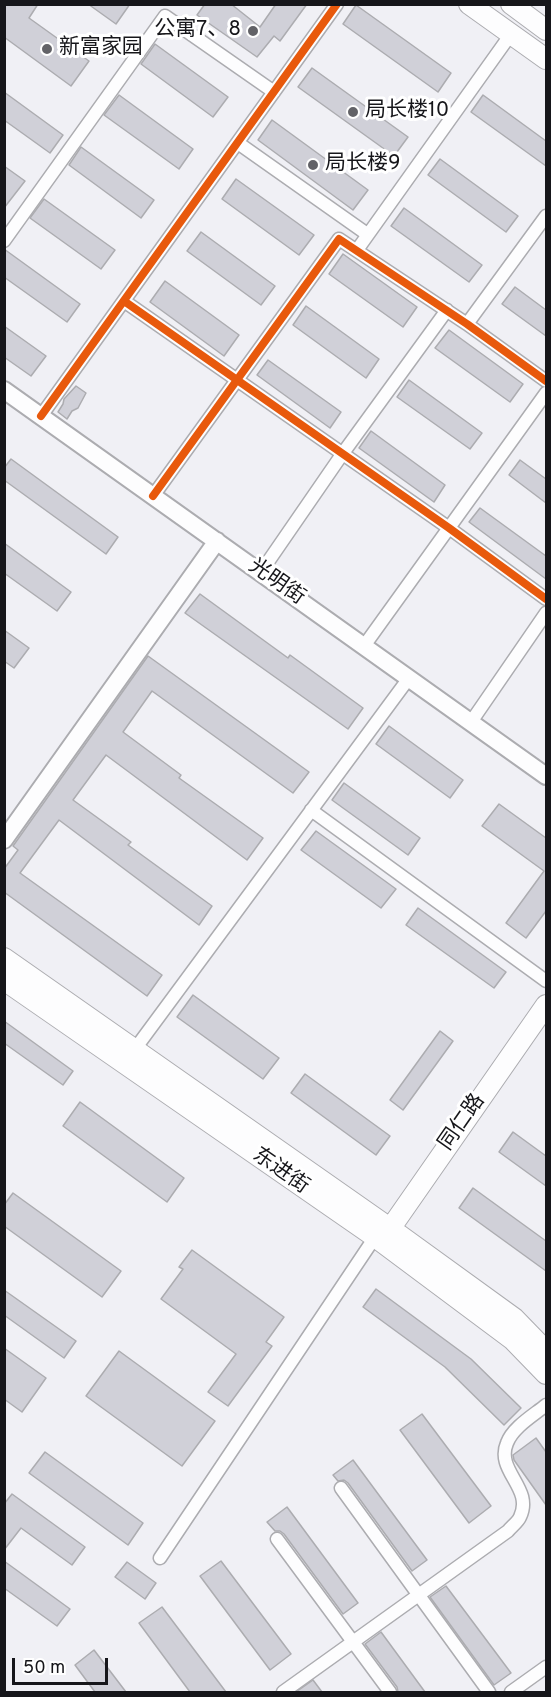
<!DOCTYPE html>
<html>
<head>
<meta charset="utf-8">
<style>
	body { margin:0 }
	#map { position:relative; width:551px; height:1697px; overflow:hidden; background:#f0f0f5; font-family:Overpass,sans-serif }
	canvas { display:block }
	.frame { position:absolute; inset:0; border:6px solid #16161a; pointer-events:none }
	.scale { position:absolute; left:12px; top:1658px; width:96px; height:27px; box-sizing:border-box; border:3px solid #16161a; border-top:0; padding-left:8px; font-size:18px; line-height:21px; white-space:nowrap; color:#16161a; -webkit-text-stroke:4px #fff; paint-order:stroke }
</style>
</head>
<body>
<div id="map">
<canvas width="551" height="1697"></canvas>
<div class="frame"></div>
<div class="scale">50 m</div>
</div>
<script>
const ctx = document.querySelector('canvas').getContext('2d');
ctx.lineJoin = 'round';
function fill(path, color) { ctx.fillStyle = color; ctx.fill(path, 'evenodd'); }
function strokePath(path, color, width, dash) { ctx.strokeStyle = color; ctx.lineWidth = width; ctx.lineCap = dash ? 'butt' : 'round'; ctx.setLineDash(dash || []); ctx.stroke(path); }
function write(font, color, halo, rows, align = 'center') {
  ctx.font = font + ' Overpass,"Noto Sans SC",sans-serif'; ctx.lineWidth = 6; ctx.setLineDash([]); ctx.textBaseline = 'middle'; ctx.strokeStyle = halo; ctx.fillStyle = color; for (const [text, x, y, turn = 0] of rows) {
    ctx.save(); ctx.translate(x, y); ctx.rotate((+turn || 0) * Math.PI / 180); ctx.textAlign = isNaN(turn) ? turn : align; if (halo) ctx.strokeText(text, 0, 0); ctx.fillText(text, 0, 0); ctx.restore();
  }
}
const building = new Path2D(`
	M4,4h34l-9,14 60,43 -18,25 -67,-49z
	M88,4h42l-14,20z
	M205,4h26l29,23 16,-23h31l-27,37 -6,-5 -17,21 -60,-42z
	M356,5l95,68 -13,19 -95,-68z
	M155,44l73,53 -15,20 -72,-53z
	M312,68l96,69 -14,19 -96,-69z
	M4,92l59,43 -13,18 -46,-33z
	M119,95l74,54 -14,20 -75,-54z
	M483,95l63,46v25l-75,-54z
	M272,120l96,70 -15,20 -95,-70z
	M81,147l73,53 -13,18 -72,-53z
	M440,159l78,57 -12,16 -78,-57z
	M4,166l21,15 -21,27z
	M236,179l78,56 -15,20 -77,-56z
	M44,199l71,51 -14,19 -71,-51z
	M404,208l78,57 -13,17 -78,-56z
	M201,232l74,54 -14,19 -74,-54z
	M4,249l76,55 -13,18 -63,-45z
	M343,254l74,53 -14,20 -74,-53z
	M165,281l74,54 -15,21 -74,-54z
	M515,287l31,23v26l-44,-32z
	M306,306l73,53 -13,19 -73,-53z
	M4,326l42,30 -15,20 -27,-19z
	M449,330l74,54 -13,18 -75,-54z
	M268,360l73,52 -11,16 -73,-53z
	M409,380l73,53 -12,16 -73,-52z
	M76,386l10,7 -8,15 -6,3 -5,8 -9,-7 5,-8 1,-5z
	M371,431l74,54 -11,17 -75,-54z
	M11,459l107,78 -12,17 -102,-74v-12z
	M520,460l26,19v24l-37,-28z
	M480,508l66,48v23l-77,-57z
	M4,543l67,49 -14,19 -53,-38z
	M200,594l88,64 2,-3 73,53 -15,21 -163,-116z
	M4,630l25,18 -15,20 -10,-7z
	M148,656l161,116 -16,21 -141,-102 -29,41 58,43 -2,3 84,60 -16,22 -141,-105 -33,45 58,42 -3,3 84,61 -13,19 -140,-105 -39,53 142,102 -15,21 -143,-104v-23l14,-19 -5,-4z
	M389,726l74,54 -13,18 -74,-54z
	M344,783l76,55 -12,17 -76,-55z
	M499,804l47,34v73l-20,27 -20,-15 38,-52 -62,-45z
	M316,831l80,58 -15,19 -80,-58z
	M418,908l88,64 -12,16 -88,-63z
	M193,995l86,63 -16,21 -86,-62z
	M4,1021l69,50 -10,14 -59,-42z
	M440,1031l13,10 -50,69 -13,-10z
	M305,1074l85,62 -14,19 -85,-62z
	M80,1102l104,76 -17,24 -104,-76z
	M513,1132l33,24v30l-47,-34z
	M473,1188l73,53v30l-87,-63z
	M13,1193l108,78 -19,26 -98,-71v-21z
	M192,1250l92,67 -18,25 6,4 -44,60 -20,-14 28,-38 -75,-55 22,-30 -4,-2z
	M376,1289l95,70 50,49 -17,17 -59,-58 -82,-60z
	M4,1290l72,51 -12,17 -60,-43z
	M4,1348l42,30 -24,34 -18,-13z
	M119,1351l96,70 -33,45 -96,-70z
	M422,1414l69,92 -22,17 -69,-93z
	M536,1438l10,14v53l-32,-45 -1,-5z
	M45,1452l98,71 -15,22 -99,-72z
	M353,1460l74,100 -15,11 -64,-88 -4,-3 -6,1 -5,-6z
	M12,1494l73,53 -13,18 -51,-37 -17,22v-46z
	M287,1507l71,96 -15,11 -59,-80 -4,-3h-5l-8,-9z
	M4,1561l66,48 -13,17 -53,-38z
	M221,1561l70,93 -21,16 -70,-94z
	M127,1562l29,21 -11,16 -30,-22z
	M446,1586l65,87 -17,12 -64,-88z
	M162,1607l64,85h-36l-51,-69z
	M381,1632l44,60h-27l-1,-5 -32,-43z
	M94,1650l32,42h-31l-20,-27z
	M313,1680l9,12h-26z`);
fill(building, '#d0d0d8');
strokePath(building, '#acacb0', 1.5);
const street = new Path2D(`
	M238,143l129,91
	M4,241l161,-225 109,76
	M357,250l154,-216
	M124,301l325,227 97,71
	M467,324l79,-108
	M41,416l296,-412
	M153,496l186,-257 128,85 79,57
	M261,572l82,-119 104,-143
	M364,646l182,-253
	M471,722l75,-109
	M311,810l235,171
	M135,1049l274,-371
	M341,1488l148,204
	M277,1539l113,153
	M160,1558l215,-321
	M283,1692l225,-161c3,-4 10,-9 12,-14 14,-29 -25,-46 -13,-74 6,-16 27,-28 39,-38
	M511,1692l35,-25`);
const secondary = new Path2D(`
	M4,390l542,386
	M4,840l213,-299`);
const primary = new Path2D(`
	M469,4l77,55
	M511,4l35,26
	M4,958l394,276 116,84 32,33
	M4,980l371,257 138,103 33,34
	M383,1239l163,-234`);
strokePath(street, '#acacb0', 15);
strokePath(secondary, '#acacb0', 20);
strokePath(primary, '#acacb0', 22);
strokePath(street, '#fdfdfe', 12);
strokePath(secondary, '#fdfdfe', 16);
strokePath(primary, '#fdfdfe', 20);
strokePath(new Path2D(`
	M124,301l325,227 97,71
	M41,416l296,-412
	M153,496l186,-257 128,85 79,57`), '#e8590c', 8);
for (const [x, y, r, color] of [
	[253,31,6,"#626267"],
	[47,49,6,"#626267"],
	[353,112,6,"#626267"],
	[313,165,6,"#626267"]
]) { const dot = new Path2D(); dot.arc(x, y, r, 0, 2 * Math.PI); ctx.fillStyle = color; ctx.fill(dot); strokePath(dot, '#fff', 2); }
write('21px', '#16161a', '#fff', [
	["公寓7、8",241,31,"right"],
	["新富家园",59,49],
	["局长楼10",365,112],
	["局长楼9",325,165]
], 'left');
write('21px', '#16161a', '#fff', [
	["光明街",276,583,35],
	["同仁路",463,1123,-55],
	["东进街",280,1172,35]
]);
</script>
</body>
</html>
